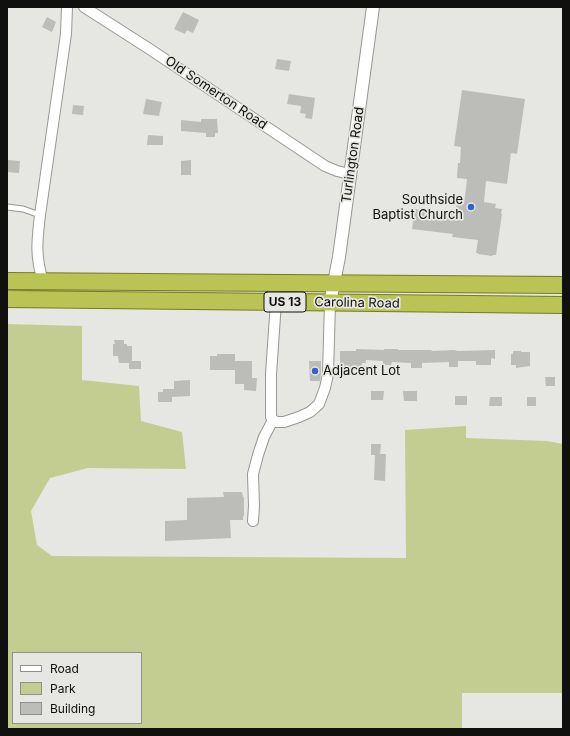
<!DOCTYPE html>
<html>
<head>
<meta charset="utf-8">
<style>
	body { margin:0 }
	#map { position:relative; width:570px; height:736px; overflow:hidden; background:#e6e6e2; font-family:Inter,sans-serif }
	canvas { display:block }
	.frame { position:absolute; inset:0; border:8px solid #10110f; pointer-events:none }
	.legend { position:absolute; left:12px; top:652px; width:130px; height:72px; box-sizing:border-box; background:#e6e6e2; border:1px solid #90918e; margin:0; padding:5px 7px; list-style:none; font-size:12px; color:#10110f }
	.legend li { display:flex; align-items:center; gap:8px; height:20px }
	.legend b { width:20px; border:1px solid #90918e }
</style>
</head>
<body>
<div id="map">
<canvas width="570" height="736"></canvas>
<div class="frame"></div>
<ul class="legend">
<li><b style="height:5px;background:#fff"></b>Road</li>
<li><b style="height:11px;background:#c4cd91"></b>Park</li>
<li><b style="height:11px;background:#bcbdb8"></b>Building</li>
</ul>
</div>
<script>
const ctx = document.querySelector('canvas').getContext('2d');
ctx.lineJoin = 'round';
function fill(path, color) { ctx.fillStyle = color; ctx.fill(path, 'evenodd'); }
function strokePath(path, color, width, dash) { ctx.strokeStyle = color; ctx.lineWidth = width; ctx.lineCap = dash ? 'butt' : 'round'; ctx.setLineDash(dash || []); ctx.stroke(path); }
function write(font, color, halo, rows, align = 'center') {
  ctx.font = font + ' Inter,sans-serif'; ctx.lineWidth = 3.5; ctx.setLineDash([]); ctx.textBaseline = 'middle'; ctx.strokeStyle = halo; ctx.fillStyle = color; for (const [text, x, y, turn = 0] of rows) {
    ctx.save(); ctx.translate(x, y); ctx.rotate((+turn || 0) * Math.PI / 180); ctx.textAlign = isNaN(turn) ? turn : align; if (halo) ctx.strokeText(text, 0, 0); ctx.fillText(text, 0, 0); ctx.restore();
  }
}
fill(new Path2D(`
	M7,324l75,2v54l57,6 2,35 41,11 4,37 -98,-1 -38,10 -19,33 6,34 15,11 354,2 -1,-128 61,-4v12l81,3 16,3v249h-101v36h-455zM13,653h128v70h-128z`), '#c4cd91');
fill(new Path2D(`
	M183,12l16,8 -6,13 -6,-3 -2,4 -11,-5z
	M47,17l9,5 -4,10 -10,-5z
	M277,59l14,2 -2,10 -14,-2z
	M462,90l63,9 -8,55 -6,-1 -4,31 -21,-3 -2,21 12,2 -1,4 7,1 -1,5h1l-6,41h-3l-1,1 -14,-2v-1h-2l2,-13 -26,-3 1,-3 -41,-5 3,-20 40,6 2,-12 7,1 3,-25 -10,-1 1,-15h2l1,-16 -7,-1z
	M289,94l26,4 -3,21 -7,-1 1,-4 -6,-1 1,-7 -14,-2z
	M146,99l16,3 -3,14 -16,-2z
	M73,105l11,1 -1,9 -11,-1z
	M201,119h16l1,14h-3v4h-9v-4l-25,-2v-11l20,2z
	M148,135l15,1v9h-16z
	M7,160l13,1 -1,12 -12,-1z
	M191,160v15h-10v-14z
	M114,340h10v4h3v2h5v15h9v8h-12v-6h-10l-1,-7h-5v-12h2z
	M356,349l28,1v-1h14v1h33l1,1 22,-1 4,1 37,-1v9l-4,-1v7h-15v-4h-18v6h-9v-5l-27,1v5h-11v-5l-19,-1 -1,3h-8v-4l-17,-1v3h-4v6l-20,-1v-1h-2v-16h16z
	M513,351h8v1h9v14l-14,2v-3h-5v-11h2z
	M217,354h18v7h17v17h5l-1,13 -12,-1v-6h-9v-14h-25v-14h7z
	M309,361h12v13l-1,7h-10z
	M545,377h10v9h-9z
	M190,380v16l-18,1v5h-14v-10h5v-3h11v-8z
	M371,391h13l-1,9h-12z
	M403,391h14v10h-13z
	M455,396h12v9h-12z
	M490,397h12v9h-13z
	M527,397h9v9h-9z
	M371,444h10l-1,10h6l-1,27 -11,-1 1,-25h-4z
	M223,492h19l1,5h1v19h-1v4h-13l1,18 -66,3v-20l22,-1v-22l37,-1z`), '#bcbdb8');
const service = new Path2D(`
	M7,207l16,2 17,6`);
const minor = new Path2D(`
	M84,7l64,41 177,118 12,5 13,3
	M43,281c-8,-25 -6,-40 -3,-66l26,-181 1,-27
	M276,302l-5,72v43l2,3 4,2h7l15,-5 11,-5 9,-8 6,-16 3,-14 2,-71
	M253,521l1,-15 -1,-32 5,-19 6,-18 9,-17`);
const tertiary = new Path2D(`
	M330,303l9,-46 34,-250`);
const trunk = new Path2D(`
	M7,281l556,4
	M7,299l556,6`);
strokePath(service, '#979893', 7);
strokePath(minor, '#979893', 12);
strokePath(tertiary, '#979893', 14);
strokePath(trunk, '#737c21', 18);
strokePath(service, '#fff', 5);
strokePath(minor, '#fff', 10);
strokePath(tertiary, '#fff', 12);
strokePath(trunk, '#bac454', 16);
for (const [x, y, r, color] of [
	[471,207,4,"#3661d1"],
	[315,371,4,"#3661d1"]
]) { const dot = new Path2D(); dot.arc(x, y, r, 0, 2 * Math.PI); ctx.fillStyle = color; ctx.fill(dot); strokePath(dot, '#e6e6e2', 1.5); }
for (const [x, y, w] of [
	[285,302,42]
]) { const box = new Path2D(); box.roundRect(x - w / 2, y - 10, w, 20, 3); ctx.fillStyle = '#e6e6e2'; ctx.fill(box); strokePath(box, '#10110f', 1); }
write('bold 12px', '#10110f', null, [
	["US 13",285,302]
]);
write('13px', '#10110f', '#e6e6e2', [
	["Old Somerton Road",216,93,34],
	["Turlington Road",353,155,-82],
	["Carolina Road",357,303,1]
]);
write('13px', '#10110f', '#e6e6e2', [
	["Southside",463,200],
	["Baptist Church",463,215],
	["Adjacent Lot",323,371,"left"]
], 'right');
</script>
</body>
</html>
